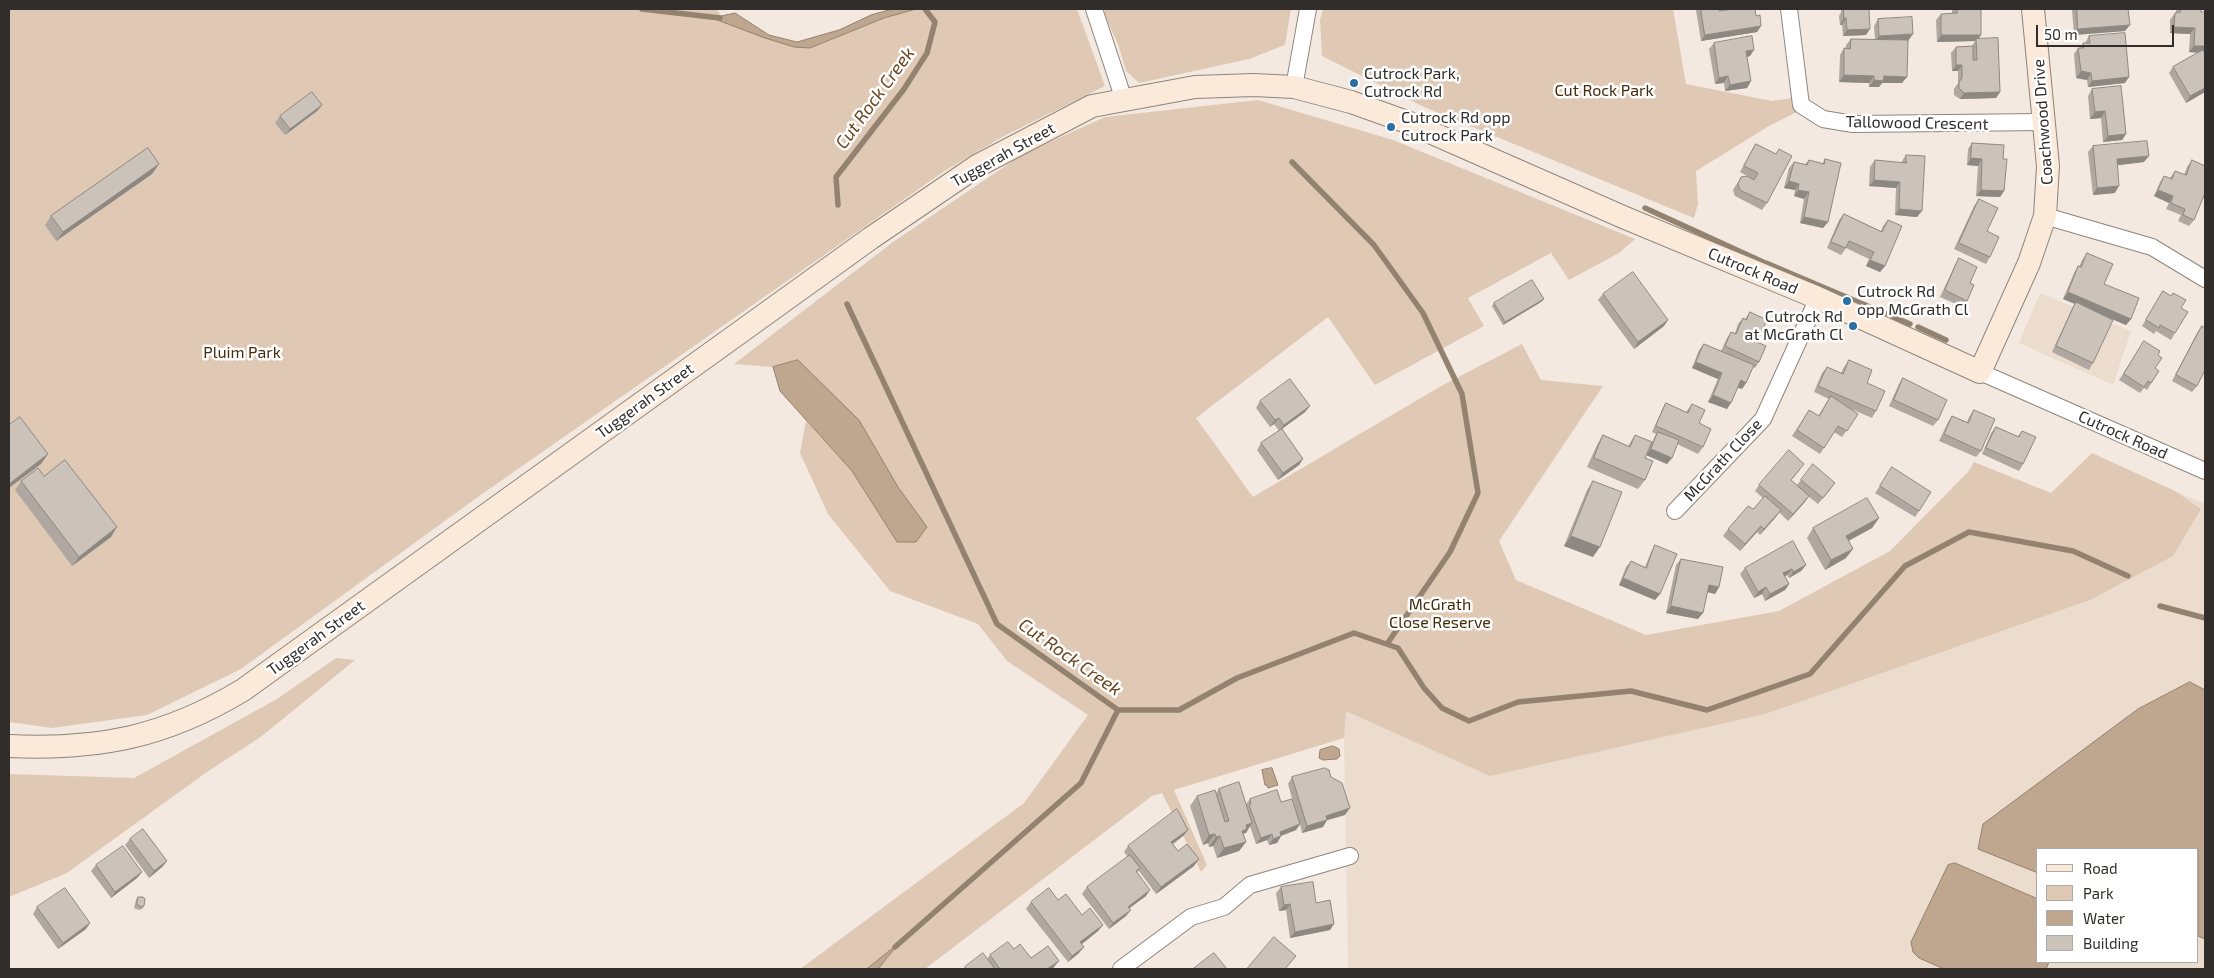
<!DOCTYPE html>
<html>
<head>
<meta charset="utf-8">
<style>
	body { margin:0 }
	#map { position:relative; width:2214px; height:978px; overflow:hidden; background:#f3e9e0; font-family:"Exo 2",sans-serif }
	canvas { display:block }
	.frame { position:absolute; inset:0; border:10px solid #312d2a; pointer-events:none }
	.legend { position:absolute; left:2036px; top:848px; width:162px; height:115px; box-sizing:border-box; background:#fff; border:1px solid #adabaa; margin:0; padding:6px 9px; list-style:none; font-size:15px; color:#312d2a }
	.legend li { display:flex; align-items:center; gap:10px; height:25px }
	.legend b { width:25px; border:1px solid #adabaa }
	.scale { position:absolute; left:2036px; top:25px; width:138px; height:22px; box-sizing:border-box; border:2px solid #312d2a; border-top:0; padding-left:6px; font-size:15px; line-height:18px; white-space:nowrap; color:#312d2a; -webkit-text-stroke:4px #fff; paint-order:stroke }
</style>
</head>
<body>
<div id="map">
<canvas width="2214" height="978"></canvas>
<div class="frame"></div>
<ul class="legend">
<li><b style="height:6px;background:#fbead9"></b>Road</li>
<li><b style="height:14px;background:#dfc9b4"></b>Park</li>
<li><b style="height:14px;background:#bfa68e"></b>Water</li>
<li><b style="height:14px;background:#cbc2ba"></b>Building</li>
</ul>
<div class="scale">50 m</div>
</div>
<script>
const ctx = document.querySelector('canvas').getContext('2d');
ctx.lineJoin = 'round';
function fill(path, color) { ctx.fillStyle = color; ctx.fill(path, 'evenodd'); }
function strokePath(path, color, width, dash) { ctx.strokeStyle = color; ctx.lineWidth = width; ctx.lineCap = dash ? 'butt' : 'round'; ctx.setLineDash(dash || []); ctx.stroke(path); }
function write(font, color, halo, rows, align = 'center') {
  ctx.font = font + ' "Exo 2",sans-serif'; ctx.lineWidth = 5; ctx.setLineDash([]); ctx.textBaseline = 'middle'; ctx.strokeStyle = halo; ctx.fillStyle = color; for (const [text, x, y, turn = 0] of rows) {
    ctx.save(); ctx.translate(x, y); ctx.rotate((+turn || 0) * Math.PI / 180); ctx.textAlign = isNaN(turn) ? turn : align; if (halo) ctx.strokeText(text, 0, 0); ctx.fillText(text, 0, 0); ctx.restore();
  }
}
fill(new Path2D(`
	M2040,293l91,38 -18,54 -94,-42z
	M2173,490l32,14v465h-857l-4,-231 1,-28 344,-45zM2038,849h160v113h-160z`), '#ebdccd');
fill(new Path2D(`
	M9,9h708l4,7 -7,2 24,9 72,21 74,-30 32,-9h161l28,77 -101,50 -58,34 -471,329 -234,170 -94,46 -95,13 -43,-6z
	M1104,9h187l-6,36 -36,14 -110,24 -13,-12 -7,-24 -14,-32z
	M1323,9h350l13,75 86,17 20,-3 2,8 5,5 -30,15 -73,45 2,33 -4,14 -270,-111 -102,-51 -2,-36z
	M1258,100l135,40 242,99 -16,14 -50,27 -18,-27 -83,45 16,28 -109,59 -47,-68 -132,101 57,79 188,-111 81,-42 19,36 62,6 -104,155 17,39 130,55 133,-24 111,-60 78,-79 6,-10 77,31 41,-40 81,37 28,19 -28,47 -83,44 -325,114 -275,62 -144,-65 -2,27 -170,52 33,75 -6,7 -39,-79 -10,3 -227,173h-125l224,-166 64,-88 -81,-54 -29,-37 -88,-33 -62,-77 -28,-61 6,-32 46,50 45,71 29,-15 -128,-167 -25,7 -39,-3 159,-122 130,-88 82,-37z
	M336,658l19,2 -93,76 -55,36 -140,101 -58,24v-123l125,4 143,-79z`), '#dfc9b4');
const water = new Path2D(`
	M893,9h23l-32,9 -74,30 -16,-1 -29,-9 -53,-20 23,-5 34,22 28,7 42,-12 32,-15z
	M798,360l61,60 39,67 29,40 -11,15h-19l-45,-71 -72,-80 -7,-24z
	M2190,682l15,8v249l-7,-3v-87h-160v24l-60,-24 5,-25 155,-115z
	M1333,746l6,3 1,7 -3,3 -14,1 -4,-2 1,-8z
	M1272,768l6,17 -10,3 -1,-3h-2l-3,-15z
	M1955,863l83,36v63h11l-3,7h-102l-25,-11 -6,-6 -2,-10 37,-77z
	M899,943l-21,26h-11z`);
fill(water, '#bfa68e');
strokePath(water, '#948270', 1);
strokePath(new Path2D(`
	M642,9l78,9
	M1292,162l82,83 49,68 39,81 16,99 -28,59 -63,92
	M838,205l-2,-28 68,-88 23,-36 8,-31 -10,-13
	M1645,208l118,54
	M1766,263l144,61
	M847,304l150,320 121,86 -37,73 -186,164
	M1918,327l28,13
	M2160,606l45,12
	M1118,710h61l58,-32 117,-45 44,15 26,40 18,20 27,13 49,-19 113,-11 76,19 103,-36 95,-108 64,-34 104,19 55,25`), '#948270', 5.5);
const street = new Path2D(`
	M1094,9l30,91
	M1789,9l12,96 22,14 30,5 191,-2
	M1294,87l14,-78
	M2045,216l107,31 53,32
	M1980,372l225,99
	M1675,511l88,-92 55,-121
	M1121,969l70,-52 33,-10 26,-22 100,-29`);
const secondary = new Path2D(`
	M9,746c90,4 156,-9 234,-56l628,-452 106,-72 115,-60 103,-19 59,-2 40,2 57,15 56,20 216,95 195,81 162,74 49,-109 16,-47 3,-50 -15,-157`);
strokePath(street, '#8d857d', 18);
strokePath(secondary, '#8d857d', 24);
strokePath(street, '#fff', 16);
strokePath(secondary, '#fbead9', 22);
fill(new Path2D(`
	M1696,9h23v2l8,-1v-1h25l4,7 5,10 -4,6 -56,9 -5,-31z
	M1841,9h28l-3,26 -23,1 -1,-11h-2l-1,-9 2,-4z
	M1952,9h29l-2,30 21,53 -4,6 -36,1 -6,-4v-6l4,-6v-12h-6l-1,-18 5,-6 16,-1 3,-5 -38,1 -1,-22 5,-6h11z
	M2072,9h56l-3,22 -51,4z
	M2176,9h25v3h4v41h-1l1,1v38l-19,11 -17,-30 4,-6 25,-14 -9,-1 1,-18 -20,-1v-13l5,-7h1z
	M1878,19l30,22 -6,42h-20l-3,4h-10v-4l-30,-1 1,-27 4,-7h2v-3l5,-6h24l-1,-13z
	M2089,36l36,47 -37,4 -1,-7 -11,-2 -2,-24 4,-6h2l3,-5h2z
	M1714,43l36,13 -3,1 4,24 -4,7 -22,3 -1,-8 -9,1 -6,-35z
	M2092,89l34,45 -4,6 -19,2 -2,-24 -11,1 -2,-23z
	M322,105l-5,6 -32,24 -10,-12 5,-7z
	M1972,143l31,16 1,32 -4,6 -24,-1 2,-30 -11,-1 1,-16z
	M1756,144l20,10 3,-5 -12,54 -5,7 -27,-14 -2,-6 8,-13 12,2 -13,-7 12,-22z
	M2093,146l51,16 -27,3 -2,28 -22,2 -5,-43z
	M1906,155l11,62 -22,-2 1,-27 -27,-2 1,-19 5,-7 27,3v-2z
	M1825,159l3,63 -5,6 -23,-5 4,-24 -10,-3 1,-6 -11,-2 5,-20 5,-6 11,2 4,-4 13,4z
	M2192,160l2,60 -5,6 -11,-5 3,-6 -15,-6 3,-6 -15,-7 6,-14 4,-6 6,2 5,-7 9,4 3,-8z
	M159,164l-7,10 -96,67 -11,-16 6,-9z
	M1979,199l8,32 3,26 -4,7 -32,-15 20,-43z
	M1844,214l37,17 2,-5 5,-6 -3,46 -5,6 -14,-6 3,-7 -23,-11 -5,7 -14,-7 12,-28z
	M2087,253l17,31 27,35 -5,6 -16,-7 -17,45 -4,7 -37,-18 20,-43 3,-5 -12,-5 11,-26 4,-7 1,1 3,-7z
	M1959,258l11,25 -3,18 -4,6 -23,-10 15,-32z
	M2163,291l18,17 -6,25 -4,7 -15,-9 -2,3 -12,-8z
	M1603,294l61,32 -30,23 -36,-49z
	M1544,299l-3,3 -38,23 -11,-19 2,-3z
	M1750,312l7,30 2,20 -4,6 -2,-1 -7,16 -4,6 -4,-2 -11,22 -19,-7 10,-23 -26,-11 7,-18 5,-6 17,7 6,-13 4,-6 4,1 3,-9 5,-6 2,1z
	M2202,326l-5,60 -5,6 -20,-11 25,-48z
	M2140,348l18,7 -3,13 4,3 -12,19 -3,-2 -4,5 -21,-13z
	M1849,360l18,23 9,28 -4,7 -23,-10 9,6 -16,23 -8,-5 -14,22 -28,-18 17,-26 9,6 11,-17 -15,-7 8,-19 5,-6 14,6 3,-6z
	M1903,378l35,42 -5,6 -44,-20 10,-22z
	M1260,401l50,5 -5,6 -23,17 21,30 -4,6 -21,15 -21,-30 4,-7 18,-12 -5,-7 -4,3 -14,-19z
	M1666,403l20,9 6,-8 7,19 4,24 -5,7 -21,-10 -10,20 -21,-9 8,-17 2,-4 -4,-2 10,-22z
	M1974,410l7,41 -5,6 -37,-16 9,-19 4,-6 15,6 2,-5z
	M1996,427l21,10 5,-6 1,33 -4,7 -37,-17 9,-21z
	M1603,435l25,11 7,-11 10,23v22l-7,9 -51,-22 10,-22z
	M1800,470l-9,10 6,5 4,-5 30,9 -13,15 -10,-8 -20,25 -9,-9 -19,23 -3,-3 -17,19 -17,-15 5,-7 25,-20 10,-11 -8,-7 4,-6z
	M1888,474l31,37 -4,6 -40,-24z
	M44,476l67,61 -39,29 -57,-76 6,-9z
	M1593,481v76l-29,-11 23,-56z
	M1879,518l-7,10 -24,13 -2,17 -21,12 -18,-32 6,-10z
	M1655,545l5,49 -5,6 -36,-15 7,-18 5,-6 14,6 6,-15z
	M1681,559l38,28 -4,7 -8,-2 -9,27 -32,-6 10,-48z
	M1806,565l-5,6 -12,7 -2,-3 -2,1 4,8 -4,6 -20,11 -3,-7 -8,4 -14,-24 5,-6z
	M1292,777l53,38 -18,5 -4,7 -21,6 -2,-9 -4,6 -15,6 -4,7 -8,2 -2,-5 -11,4 -6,-18 -4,7 -3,1 3,8 -7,9 -22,7 -4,-12 -4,1 -1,-4 -5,2 -13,-39 7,-10 19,-3 3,-4 27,15 4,-5 31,3 15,11 -8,-29z
	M1188,830l-5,6 -10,8 5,7 16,15 -38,28 -17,-23 -2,1 9,24 -17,12 -3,8 -17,13 -27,-35 5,-7 41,-30 -4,-5 4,-6z
	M130,839l37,22 -5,6 -13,11 -24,-33z
	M96,865l46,7 -5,6 -26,20 -20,-27z
	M1281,887l35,16 14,27 -40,8 -4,-28 -7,1 -3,-18z
	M138,897l6,9 -2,3 -3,1 -5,-2 2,-8z
	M1058,900l24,15 21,10 -5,6 -17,13 -2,9 -11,9 -42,-53 5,-7z
	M37,907l53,16 -4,6 -28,20 -25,-35z
	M1014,949l17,9 23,9 -2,2h-88l1,-2 22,-8 3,-4z`), '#afa7a0');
fill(new Path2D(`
	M1844,18h2l-4,7h-2z
	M2130,25l-5,6 -51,4 4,-6z
	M1761,26l-4,6 -56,9 4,-6z
	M2174,27l21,1 -5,6 -20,-1z
	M1870,29l-4,6 -23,1 4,-6z
	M1913,34l-5,7 -33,2 4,-7z
	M1941,35h40l-4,6 -1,-2 -1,2 -38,1z
	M2194,46h11v7l-16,-1z
	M1754,50l-4,6 -8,2 4,-7z
	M1956,65h6l-4,6h-6z
	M2081,71l10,2 -4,7 -11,-2z
	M1844,75l30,1 -5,7 -30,-1z
	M1728,76l-4,7 -9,1 4,-6z
	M1884,76l23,1 -5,6h-20l-3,4h-10l5,-7z
	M2129,77l-4,6 -37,4 4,-6z
	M1751,81l-4,7 -22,3 5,-6z
	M2205,88v4l-19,11 4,-7z
	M2000,92l-4,6 -36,1 4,-6z
	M322,105l-5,6 -32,24 5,-6z
	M2105,111l-4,7 -11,1 5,-7z
	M2126,134l-4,6 -19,2 5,-6z
	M2149,156l-5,6 -32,4 5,-7z
	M1971,158l11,1 -4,7 -11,-1z
	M159,164l-7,10 -96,67 7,-9z
	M1874,180l26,2 -4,6 -27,-2z
	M1789,181l10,3 -4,6 -11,-2z
	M2119,186l-4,7 -22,2 4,-7z
	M1798,190l11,2 -5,7 -10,-3z
	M1981,190l23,1 -4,6 -24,-1z
	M2158,190l15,6 -4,7 -15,-7z
	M1899,209l23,2 -5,6 -22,-2z
	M1804,217l24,5 -5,6 -23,-5z
	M1870,260l15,6 -5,6 -14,-6z
	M2068,292l63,27 -5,6 -63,-26z
	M1544,299l-3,3 -38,23 2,-3z
	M1668,320l-4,6 -30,23 4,-7z
	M1696,362l26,11 -4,6 -26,-11z
	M1741,380l5,3 -4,6 -6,-2z
	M1713,395l18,8 -4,6 -19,-7z
	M1310,406l-5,6 -26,19 5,-6z
	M1279,418l-5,6 -4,3 5,-7z
	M1651,449l21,9 -5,6 -21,-9z
	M48,454l-7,10 -32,24v-4z
	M1303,459l-4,6 -21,15 5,-7z
	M1809,496l-4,6 -17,19 5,-7z
	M1781,510l-5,7 -16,18 4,-6z
	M1879,518l-7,10 -33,18 7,-10z
	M1761,526l-4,6 -17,19 5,-7z
	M117,527l-6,10 -39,29 7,-9z
	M1571,536l29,11 -7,10 -29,-11z
	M1853,549l-7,9 -21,12 6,-10z
	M1806,565l-5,6 -12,7 4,-6z
	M1792,569l-5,6 -8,5 4,-7z
	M1623,578l37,16 -5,6 -36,-15z
	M1789,584l-4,6 -20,11 5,-7z
	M1709,585l10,2 -4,7 -11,-3z
	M1766,587l-4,7 -8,4 4,-6z
	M1671,606l32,7 -5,6 -32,-6z
	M1350,808l-5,7 -24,7 5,-6z
	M1327,820l-4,7 -21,6 5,-7z
	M1252,823l-6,10h-2l-4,5 -5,2 11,-15z
	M1300,824l-4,6 -21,8 5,-6z
	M1188,830l-5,6 -16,12 4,-6z
	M1215,834l-7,9 -5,2 6,-10z
	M1272,834l-5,6 -11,4 5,-6z
	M1220,836l-7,10 -4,1 7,-10z
	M1281,836l-4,7 -8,2 4,-6z
	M1246,842l-7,9 -22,7 7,-10z
	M1199,859l-5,7 -38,28 5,-7z
	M167,861l-5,6 -13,11 5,-7z
	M142,872l-5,6 -26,20 4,-6z
	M1150,890l-4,6 -23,17 5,-6z
	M1290,904l-4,6 -7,1 5,-6z
	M1131,910l-5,6 -17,13 4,-6z
	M90,923l-4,6 -28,20 5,-6z
	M1334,924l-4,6 -40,8 5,-6z
	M1103,925l-5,6 -22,18 4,-7z
	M1084,947l-5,6 -11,9 4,-6z
	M1059,961l-5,6 -2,2h-5z`), '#8e8882');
const building = new Path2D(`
	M1701,9h18v2l13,-2h23l1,7 4,-1 1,11 -56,9z
	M1844,9h25l1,20 -23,1 -1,-12h-2z
	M1957,9h24v26h-40v-21l16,-1z
	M2077,9h51l2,16 -52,4z
	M2181,9h20v3h4v34h-11l1,-18 -21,-1 1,-14 5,-1z
	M1912,17l1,17 -34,2 -1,-17z
	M2125,33l4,44 -37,4 -1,-8 -10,-2 -3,-23h6l-1,-5h7l-1,-7z
	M1752,36l2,14 -8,1 5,30 -21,4 -2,-9 -9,2 -5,-35z
	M1998,38l2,54 -36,1 -5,-5v-6l3,-4v-13h-6v-18l17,-1v14h4l-1,-21z
	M1851,39l57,1 -1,37 -23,-1 -1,5 -9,-1v-4l-30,-1v-27l6,1z
	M2203,50l2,4v34l-15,8 -17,-29z
	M2121,86l5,48 -18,2 -3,-25 -10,1 -3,-23z
	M312,92l10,13 -32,24 -10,-13z
	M2147,141l2,15 -32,3 2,27 -22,2 -4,-42z
	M1972,143l32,2 -1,14h4l-3,32 -23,-1 1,-31 -11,-1z
	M1756,144l20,10 3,-5 13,7 -25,47 -27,-13 -2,-6 3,-7 6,-1 7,4 4,-7 -14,-7z
	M148,148l11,16 -96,68 -12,-16z
	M1906,155l19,1 -3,55 -23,-2 1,-27 -26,-2 1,-20 31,3z
	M1825,159l16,4 -13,59 -24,-5 5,-25 -11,-2 1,-6 -10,-3 5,-19 13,3 2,-5 15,4z
	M2192,160l13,6v27l-11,27 -11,-5 2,-6 -14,-6 2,-7 -15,-6 6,-14 8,3 3,-8 11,4z
	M1979,199l19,9 -11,23 12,6 -9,20 -31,-14z
	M1844,214l38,18 6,-12 14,6 -17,40 -15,-6 4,-8 -25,-11 -3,7 -15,-6z
	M2087,253l26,11 -9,20 35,14 -8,21 -63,-27 10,-26 3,1z
	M1959,258l18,9 -7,16 4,2 -7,16 -22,-11z
	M1633,272l35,48 -30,22 -35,-48z
	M1532,280l12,19 -39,23 -11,-19z
	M2163,291l8,5 2,-3 13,7 -5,8 7,4 -13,21 -15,-8 -1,3 -13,-8z
	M2076,302l37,18 -20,43 -37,-17z
	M1750,312l17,8 -10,22 9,4 -7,16 -34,-16 6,-14 5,2 7,-16 3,2z
	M2202,326l3,2v42l-8,16 -21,-11z
	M2144,341l16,10 -2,4 4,3 -7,10 4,3 -8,12 -3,-2 -4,6 -20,-13z
	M1704,344l50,21 -8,18 -5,-3 -10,23 -18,-8 9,-22 -26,-11z
	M1849,360l23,10 -5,13 18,8 -9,20 -58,-25 9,-19 16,7z
	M1903,378l44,22 -9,20 -44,-20z
	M1290,379l20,27 -26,19 -5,-7 -4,2 -15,-19z
	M1831,396l27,18 -11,17 -9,-5 -14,22 -27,-18 12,-20 10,6z
	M1666,403l22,10 4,-9 13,6 -6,13 12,6 -8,18 -47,-21z
	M1974,410l21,9 -14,32 -37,-17 8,-18 16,7z
	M20,417l28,37 -39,30v-59z
	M1996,427l23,10 3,-6 14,6 -13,27 -37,-16z
	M1282,429l21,30 -20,14 -22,-30z
	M1658,432l21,8 -7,18 -21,-9z
	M1603,435l27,12 5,-12 17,7 -7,16 8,3 -8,19 -51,-22z
	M1789,450l15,14 -13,16 18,16 -16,18 -34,-29z
	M65,460l52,67 -38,30 -58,-76 17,-13 6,8z
	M1813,464l22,19 -12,15 -22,-18z
	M1892,467l39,25 -12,19 -39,-25z
	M1593,481l29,11 -22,55 -29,-11z
	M1765,496l16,14 -17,19 -3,-3 -16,18 -17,-15 20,-23 5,3z
	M1867,498l12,20 -33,18 7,13 -22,11 -18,-32z
	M1793,541l13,24 -13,7 -1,-3 -9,4 6,11 -19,10 -4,-7 -8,5 -13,-24z
	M1655,545l22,9 -17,40 -37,-16 8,-17 15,7z
	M1681,559l42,8 -4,20 -10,-2 -6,28 -32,-7z
	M1325,768l4,2 2,7 11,6 8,25 -24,8 1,4 -20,6 -15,-49z
	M1239,782l13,41 -6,2 1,4 -5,2 4,11 -22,6 -4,-12 -4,1 -1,-3 -6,1 -12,-39 18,-6 10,32 4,-1 -10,-32z
	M1277,790l4,12 11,-3 8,25 -20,8 1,4 -8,3 -1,-5 -11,4 -12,-33 2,-1 -1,-5z
	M1177,809l11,21 -17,12 7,9 9,-7 12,15 -38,28 -33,-41z
	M143,829l24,32 -13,10 -24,-32z
	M123,846l19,26 -27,20 -19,-27z
	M1130,855l10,13 -4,3 14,19 -22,17 3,3 -18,13 -26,-36z
	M1313,882l3,21 14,-3 4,24 -39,8 -5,-28 -6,1 -3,-18z
	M65,888l25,35 -27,20 -26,-36z
	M1049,888l9,12 8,-6 16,21 8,-7 13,17 -23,17 4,5 -12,9 -41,-54z
	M138,897h5l2,2 -1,7 -3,1 -4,-3z
	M1274,937l22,19 -11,13h-38z
	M1008,942l6,7 6,-5 11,14 17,-12 11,15 -12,8h-47l-10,-14z
	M983,953l12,16h-29l-1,-2z
	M1214,953l13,16h-34z`);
fill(building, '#cbc2ba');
strokePath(building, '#8e8882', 1);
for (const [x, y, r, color] of [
	[1354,83,5,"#2c6ea4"],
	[1391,127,5,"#2c6ea4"],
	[1847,301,5,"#2c6ea4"],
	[1853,326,5,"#2c6ea4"]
]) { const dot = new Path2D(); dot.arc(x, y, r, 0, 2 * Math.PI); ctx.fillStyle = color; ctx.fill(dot); strokePath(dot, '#fff', 2); }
write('16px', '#312d2a', '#fff', [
	["Cutrock Park,",1364,74],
	["Cutrock Rd",1364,92],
	["Cutrock Rd opp",1401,118],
	["Cutrock Park",1401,136],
	["Cutrock Rd",1857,292],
	["opp McGrath Cl",1857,310],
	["Cutrock Rd",1843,317,"right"],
	["at McGrath Cl",1843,335,"right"]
], 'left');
write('16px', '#462b0b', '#fff', [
	["Cut Rock Park",1604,91],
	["Pluim Park",242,353],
	["McGrath",1440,605],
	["Close Reserve",1440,623]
]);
write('16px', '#312d2a', '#fff', [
	["Coachwood Drive",2043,122,-94],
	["Tallowood Crescent",1917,123,1],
	["Tuggerah Street",1003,155,-29],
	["Cutrock Road",1753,271,23],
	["Tuggerah Street",645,401,-36],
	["Cutrock Road",2123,435,24],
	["McGrath Close",1723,460,-47],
	["Tuggerah Street",316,638,-36]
]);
write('italic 18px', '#6b461e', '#fff', [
	["Cut Rock Creek",875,98,-54],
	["Cut Rock Creek",1070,657,35]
]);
</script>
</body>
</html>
